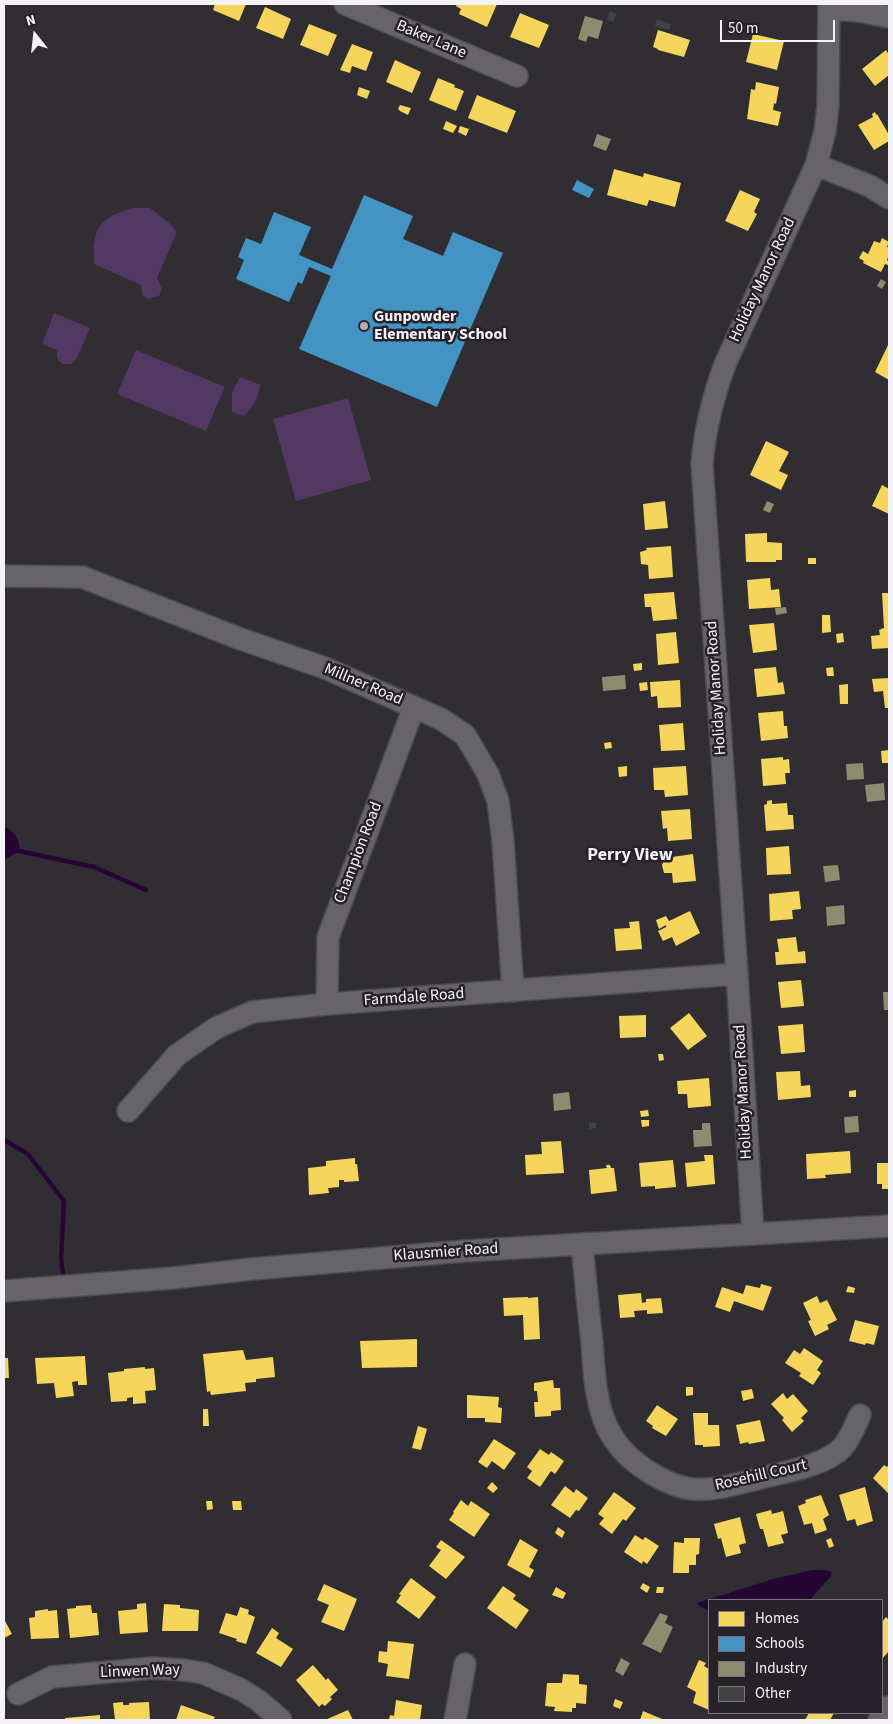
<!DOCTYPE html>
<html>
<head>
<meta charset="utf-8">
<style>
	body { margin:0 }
	#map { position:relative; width:893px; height:1724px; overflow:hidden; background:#302e32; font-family:"Source Sans 3",sans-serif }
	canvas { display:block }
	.frame { position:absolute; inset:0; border:5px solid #f6f3f8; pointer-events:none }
	.legend { position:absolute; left:708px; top:1599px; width:175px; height:115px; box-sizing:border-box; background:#27222a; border:1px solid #7a767c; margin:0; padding:6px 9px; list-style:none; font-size:15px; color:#f6f3f8 }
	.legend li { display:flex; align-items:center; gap:10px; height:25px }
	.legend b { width:25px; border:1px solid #7a767c }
	.north { position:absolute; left:10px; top:10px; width:50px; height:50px; -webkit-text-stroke:4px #27222a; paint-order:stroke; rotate:344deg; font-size:14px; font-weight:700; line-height:20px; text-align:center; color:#f6f3f8 }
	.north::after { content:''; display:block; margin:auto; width:18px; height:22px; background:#f6f3f8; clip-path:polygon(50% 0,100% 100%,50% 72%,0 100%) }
	.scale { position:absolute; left:720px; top:20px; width:115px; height:22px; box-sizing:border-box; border:2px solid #f6f3f8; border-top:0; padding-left:6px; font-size:15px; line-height:18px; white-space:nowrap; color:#f6f3f8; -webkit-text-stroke:4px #27222a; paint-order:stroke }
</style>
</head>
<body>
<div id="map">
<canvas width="893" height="1724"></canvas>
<div class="frame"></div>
<ul class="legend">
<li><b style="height:14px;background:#f6d55c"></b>Homes</li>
<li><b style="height:14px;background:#4393c3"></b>Schools</li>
<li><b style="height:14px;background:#8c8c6e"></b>Industry</li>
<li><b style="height:14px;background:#444343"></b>Other</li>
</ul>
<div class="north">N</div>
<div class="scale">50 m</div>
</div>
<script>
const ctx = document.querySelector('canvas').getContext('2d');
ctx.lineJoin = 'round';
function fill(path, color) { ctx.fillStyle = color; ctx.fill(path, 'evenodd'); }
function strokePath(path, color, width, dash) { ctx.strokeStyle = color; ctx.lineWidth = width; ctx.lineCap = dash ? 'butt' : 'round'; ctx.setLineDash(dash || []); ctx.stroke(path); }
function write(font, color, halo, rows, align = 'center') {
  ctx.font = font + ' "Source Sans 3",sans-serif'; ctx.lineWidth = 5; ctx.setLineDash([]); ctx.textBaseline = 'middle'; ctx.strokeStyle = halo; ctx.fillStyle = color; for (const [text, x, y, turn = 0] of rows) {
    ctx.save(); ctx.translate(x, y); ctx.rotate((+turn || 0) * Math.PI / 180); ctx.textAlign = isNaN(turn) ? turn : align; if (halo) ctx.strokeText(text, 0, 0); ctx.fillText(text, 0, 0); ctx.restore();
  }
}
fill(new Path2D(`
	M133,208h17l19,15 8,9 -20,46 5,11 -3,7 -10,3 -7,-4 -1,-10 -47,-21c-2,-35 4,-46 39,-56z
	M54,313l36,15 -13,30 -6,6h-9l-5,-6v-8l-15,-6z
	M136,350l89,37 -19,44 -89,-37z
	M240,377l21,8 -6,18 -11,13 -12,-4v-20z
	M348,398l23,82 -75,21 -23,-82z`), '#533864');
fill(new Path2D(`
	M4,826c10,6 17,12 15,25l-15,9z
	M812,1570h15l5,2 -1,4 -21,24h-101v11l-10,-5 -2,-3 76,-24z`), '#250534');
fill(new Path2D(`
	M215,4h31l-7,17 -26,-11z
	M457,4h40l-10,23 -28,-13 2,-5 -5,-3z
	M265,7l26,12 -8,20 -27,-11z
	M520,13l29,12 -10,23 -29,-11z
	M309,24l28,11 -9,21 -28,-11z
	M658,30l32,10 -6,17 -26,-7v-1l-5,-2z
	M753,34l31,7 -7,29 -31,-8z
	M352,44l21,8 -7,19 -14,-5 -2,7 -10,-3z
	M886,50l3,5v20l-14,11 -13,-17z
	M395,60l26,12 -9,21 -26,-11z
	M438,78l17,7 -1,2 10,4 -8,20 -27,-11z
	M756,82l23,5 -3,17 -2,-1 -1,7 8,2 -3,14 -31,-7 4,-30 4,1z
	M359,87l11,4 -3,8 -10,-4z
	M477,95l39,16 -9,22 -39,-15z
	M400,105l11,3 -3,7 -8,-4 -2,-2z
	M875,112l1,3 1,-1 12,21v6l-15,9 -16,-25 15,-8 -1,-3z
	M446,121l11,5 -4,7 -10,-4z
	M460,126l9,3 -3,7 -8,-4z
	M614,169l29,8 1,-4 37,10 -6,24 -26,-7 -2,6 -40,-11z
	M740,190l20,9 -6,13 3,2 -9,17 -23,-10z
	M882,238l7,4 -2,5 2,1v7l-2,5 2,2 -1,3 -3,-1 -4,8 -18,-9 1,-2 -5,-3 4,-7 5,3 6,-13 6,2z
	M889,343v37l-14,-8z
	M766,441l23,11 -10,19 9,4 -7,15 -31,-15z
	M882,485l7,4v25l-17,-8z
	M665,501l3,27 -23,2 -2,-26z
	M767,533v9l15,1v17h-6v2h-30l-1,-28z
	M671,546l2,31 -24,2 -1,-14 -7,-1 -1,-12 7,-2 -1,-2z
	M808,558h8v6h-8z
	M770,578l1,12 8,-1 2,18 -32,2 -2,-29z
	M674,592l3,27 -24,2 -2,-14h-6l-1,-13z
	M882,593h7v55l-17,1 -1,-13 9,-1 -1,-5 5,-2z
	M822,615h8l1,17 -9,1z
	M774,623l3,27 -24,3 -4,-28z
	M676,632l3,31 -21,2 -2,-31z
	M843,633l1,9 -7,1 -1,-9z
	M642,663v7l-8,1 -1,-7z
	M776,667l2,16 5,-1 2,12 -28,3 -3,-28z
	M833,667l1,9h-7l-1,-8z
	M889,678v30h-4l-2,-17 -9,1 -2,-13z
	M680,680l1,27 -23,1 -1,-12 -6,1 -1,-15z
	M647,682l1,8 -8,1 -1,-8z
	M848,684v20h-8l-1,-19z
	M783,711l1,15h3l1,12 -27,3 -3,-28z
	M683,723l2,27 -24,1 -2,-26z
	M611,742l1,6 -7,1 -1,-6z
	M889,750v13h-7l-1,-12z
	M783,757v3l6,-1 1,14h-5l1,11 -23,2 -2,-27z
	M627,766v10l-8,1 -1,-10z
	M686,766l2,29 -23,2 -1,-7h-10l-1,-22z
	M772,800v4l15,-1 1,12h5l1,14 -28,2 -2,-26 3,-1v-3z
	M690,809l2,30 -24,2 -1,-13 -4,1 -2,-18z
	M789,846l2,28 -24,1 -1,-27z
	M693,854l3,27 -23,2 -1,-10h-8l-2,-8 3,-7z
	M799,891l2,18 -9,1 1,9 -23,2 -1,-27z
	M690,911l10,22 -24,13 -4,-9 -9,4 -5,-10 8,-4v-2l-7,4 -3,-9 10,-4 3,5z
	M639,921l3,28 -26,2 -2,-22 16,-1 -1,-6z
	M796,937l2,15 7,-1 1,12 -30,2 -1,-13h4l-2,-13z
	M801,980l3,26 -23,2 -3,-26z
	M689,1013l18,23 -19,14 -18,-22z
	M646,1015v22l-26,1 -1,-22z
	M803,1024l2,28 -24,2 -3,-28z
	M658,1054h5l1,6 -5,1z
	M800,1071l1,15 9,-1 1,12 -33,3 -2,-28z
	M709,1078l2,28 -23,2 -1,-14h-9l-1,-13z
	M856,1090v7h-7v-6z
	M648,1110l1,6 -8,1 -1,-6z
	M641,1120h8v6l-7,1z
	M561,1141l3,32 -38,2 -1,-20 17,-1 -1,-12z
	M850,1151l1,22 -26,2 1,3 -19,1 -1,-25z
	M704,1155h9l2,29 -28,3 -2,-24 20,-2z
	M355,1158v6h2l2,17 -15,1v-2h-5v7l-11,1 1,5 -20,2 -1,-27 18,-2v-5z
	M673,1160l3,27 -21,2v-3l-14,1 -2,-24z
	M877,1163h12v26h-7v-5h-5z
	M606,1165h4l1,3h3l3,23 -26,3 -2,-24 18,-2z
	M761,1284l11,3 -9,24 -29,-10 -4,11 -15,-5 7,-20 21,7 3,-9 14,3z
	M848,1286l7,2 -1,5 -8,-1z
	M641,1293l1,10 4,-1v-3l15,-1 2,15 -16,1v-4l-13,1 1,6 -15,1 -2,-23z
	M817,1296l3,7 7,-3 10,20 -10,5 2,4 -14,7 -7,-15 3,-1 -8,-17z
	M528,1297v1l10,-1 2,42 -16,1 -1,-25 -19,1 -1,-18z
	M855,1320l24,6 -5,19 -8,-2 -1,2 -16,-4z
	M417,1339v28l-55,1 -2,-27z
	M804,1348l19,13 -6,9 4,3 -8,12 -14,-9 2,-3 -16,-10 9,-13 6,4z
	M243,1350l3,10 27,-3 2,20 -19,2v3l-11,1 1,8 -35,4 -1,-4 -3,1 -4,-38z
	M85,1356l2,29h-9v-4l-6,1 2,14 -18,2 -2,-15 -17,1 -2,-26z
	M4,1358h4l1,20h-5z
	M145,1367v2l9,-1 2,22 -11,1 1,12 -13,1v-7l-6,1v3l-16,1 -3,-29 16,-2v-2z
	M553,1380l1,8h6l1,22 -10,1v5l-16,1 -1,-15h4l-1,-11h-3v-8z
	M686,1387h7v8l-7,1z
	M752,1389l2,9 -11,3 -2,-10z
	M783,1393l4,6 6,-5 15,17 -7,7 3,3 -12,11 -10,-12 2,-2 -13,-14z
	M467,1395l32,2 -1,10 4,1 -1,15 -16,-1v-4h-18z
	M657,1405l21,14 -12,17 -14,-8 1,-2 -7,-5z
	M203,1409h5l1,17h-6z
	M693,1413h15v12h11l1,21 -17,1v-2h-8z
	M760,1420l5,21 -16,3 -1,-2 -8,2 -4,-19z
	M418,1426l9,3 -6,21 -9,-2z
	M494,1439l22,14 -12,17 -12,-9 -5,7 -9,-6z
	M540,1449l9,6 2,-3 13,9 -9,13 -4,-3 -11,16 -13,-9 5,-7 -5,-4z
	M889,1464v30l-16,-16 11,-13 3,2z
	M492,1482l6,6 -5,5 -6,-5z
	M565,1486l9,7 2,-4 12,9 -9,13 -3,-1 -6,8 -19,-13z
	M865,1487l8,34 -16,5 -2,-7 -8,2 -8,-26z
	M614,1492l22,16 -10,13 -3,-2 -11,15 -13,-10 5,-6 -6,-4z
	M821,1495l8,20 -6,4 4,11 -12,4 -3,-11 -8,2 -6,-19 8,-3 -1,-3z
	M461,1500l7,6 3,-5 19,13 -16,23 -25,-17 5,-7 -1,-1z
	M206,1501h6l1,8 -6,1z
	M232,1501h9l1,9h-9z
	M771,1510l1,4 11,-3 5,22 -7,2 3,8 -16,4 -5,-18h-3l-4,-15z
	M740,1517l6,26 -7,2 2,8 -15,4 -5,-19 -3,1 -4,-15z
	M558,1527l7,5 -3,6 -7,-5z
	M635,1535l8,5 2,-3 14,9 -12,18 -4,-3 -1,3 -18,-12z
	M684,1538h16l-1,16 -3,1v10h-7v8h-16l1,-31 10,1z
	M831,1538l3,8 -5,2 -3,-8z
	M520,1539l18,11 -9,17 5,3 -4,8 -23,-13z
	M441,1540l24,17 -19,22 -17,-13 12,-16 -5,-3z
	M411,1578l25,19 -17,22 -23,-17 5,-7 -2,-1z
	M643,1583l7,4 -3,6 -7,-5z
	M324,1584l33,15 -13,32 -23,-9 8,-17 -12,-5z
	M503,1586l13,9 -3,4 16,11 -13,19 -29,-21z
	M556,1587l10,6 -3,6 -11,-4z
	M657,1587h7l-1,6h-7z
	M146,1603l2,29 -28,2 -2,-23 19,-2v-5z
	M164,1604l16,1v3l19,2 -1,21h-36z
	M91,1605l1,8h5l2,22 -29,3 -3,-29 9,-1v-2z
	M240,1607l9,3 -1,4 7,3 -9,27 -10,-3 1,-2 -18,-6 7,-20 11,3z
	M48,1609v2l9,-1 2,28 -28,1 -2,-21 6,-1v-6z
	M886,1617l3,3 -1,28 1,3 -7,8v-37z
	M4,1619l8,15 -8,4z
	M272,1628l7,5 -3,5 17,11 -12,18 -25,-14z
	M388,1641l26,3 -5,35 -23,-3 2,-12 -10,-2 1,-11 8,1z
	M699,1660l7,3 -2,3 5,3v41l-16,-7 3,-11 -9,-5z
	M313,1665l13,15 2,-2 10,12 -8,7 2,2 -7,7 -3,-2 -3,3 -23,-27z
	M563,1674l16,1v9l8,1 -1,19 -10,-1v5h-4v4l-18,-1 1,-4 -10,-1 2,-23h15z
	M615,1699l8,3 -3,7 -7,-3z
	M396,1700l26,5 -2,15h-31l1,-5 4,1z
	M123,1702v3h6v-2l20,-1 1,18h-35l-2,-17z
	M181,1705l34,12 -2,3h-37z
	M348,1710l5,10h-28z
	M643,1711l19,8 6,1h-28z
	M809,1713h25l-4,7h-25z
	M100,1715v5h-35v-2z`), '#f6d55c');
fill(new Path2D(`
	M577,180l17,9 -5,9 -17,-8z
	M364,195l49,21 -10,23 40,17 10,-24 50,21 -66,154 -138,-58 32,-73 -22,-9 -7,17 -4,-2 -9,20 -53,-23 8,-19 -6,-3 8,-19 15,6 13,-32 37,15 -12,28 33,14z`), '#4393c3');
fill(new Path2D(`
	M585,16l18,5 -5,18 -10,-3 -2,6 -8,-3z
	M597,134l14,5 -5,12 -13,-5z
	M881,279l5,3 -4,7 -5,-3z
	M767,501l7,3 -4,9 -7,-3z
	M786,607l1,6 -11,2 -1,-7z
	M625,675l1,14 -23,2 -1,-14z
	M863,763l1,16 -17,1 -1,-16z
	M884,783l1,17 -18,2 -2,-17z
	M838,865l2,15 -15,2 -2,-16z
	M844,905l1,19 -18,2 -1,-19z
	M883,992h6v18h-5z
	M569,1092l2,17 -17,2 -1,-17z
	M858,1116l1,16 -14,1 -1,-16z
	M702,1123h8l2,23 -18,1 -1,-17h9z
	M660,1613l8,3 -3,7 8,4 -12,26 -19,-9z
	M621,1658l9,5 -7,13 -8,-5z`), '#8c8c6e');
strokePath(new Path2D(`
	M19,851l75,16 52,23
	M4,1140l24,14 36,47 -3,57 2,16`), '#250534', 4.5);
fill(new Path2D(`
	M610,11l6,3 -3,8 -6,-2z
	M657,19l14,5 -2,6 -14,-4z
	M589,1123h7v5l-7,1z`), '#444343');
const minor = new Path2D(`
	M345,4l172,72
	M829,9l30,2 30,6
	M816,165l54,21 19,12
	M4,576l78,1 156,61 87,30 116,51 24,16 23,39 10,27 5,40 10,150
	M327,1004l1,-67 86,-230
	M128,1111l49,-56 39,-27 36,-16 75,-8 410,-30
	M753,1234l-16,-260 -35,-510c3,-36 11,-68 24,-102l90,-197 9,-34 3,-25 1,-102
	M582,1244c3,32 6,65 10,98 2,28 3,59 15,85 10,21 28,37 47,48 12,7 26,13 39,14 22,2 47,-6 68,-11 23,-6 63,-12 81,-30 8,-9 13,-22 18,-33
	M4,1291l169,-13 79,-9 212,-18 425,-25
	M18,1694l34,-17 101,-9 31,2 19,3 39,17 17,11 22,19
	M455,1720l10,-56
	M879,1720l10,-13`);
strokePath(minor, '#4d4b4e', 24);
strokePath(minor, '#666468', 21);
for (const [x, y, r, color] of [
	[364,326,5,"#b1aeb3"]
]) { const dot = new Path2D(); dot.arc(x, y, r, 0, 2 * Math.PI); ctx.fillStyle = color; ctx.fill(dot); strokePath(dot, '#27222a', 2); }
write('16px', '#f6f3f8', '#27222a', [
	["Baker Lane",431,40,23],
	["Holiday Manor Road",763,280,-65],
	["Millner Road",363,685,23],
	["Holiday Manor Road",717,688,-94],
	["Champion Road",359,853,-69],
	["Farmdale Road",414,998,-4],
	["Holiday Manor Road",744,1092,-93],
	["Klausmier Road",446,1253,-4],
	["Rosehill Court",761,1476,-13],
	["Linwen Way",140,1672,-2]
]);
write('bold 16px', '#f6f3f8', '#27222a', [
	["Gunpowder",374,317],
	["Elementary School",374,335]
], 'left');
write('bold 18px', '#f6f3f8', '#27222a', [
	["Perry View",630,856]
]);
</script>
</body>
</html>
